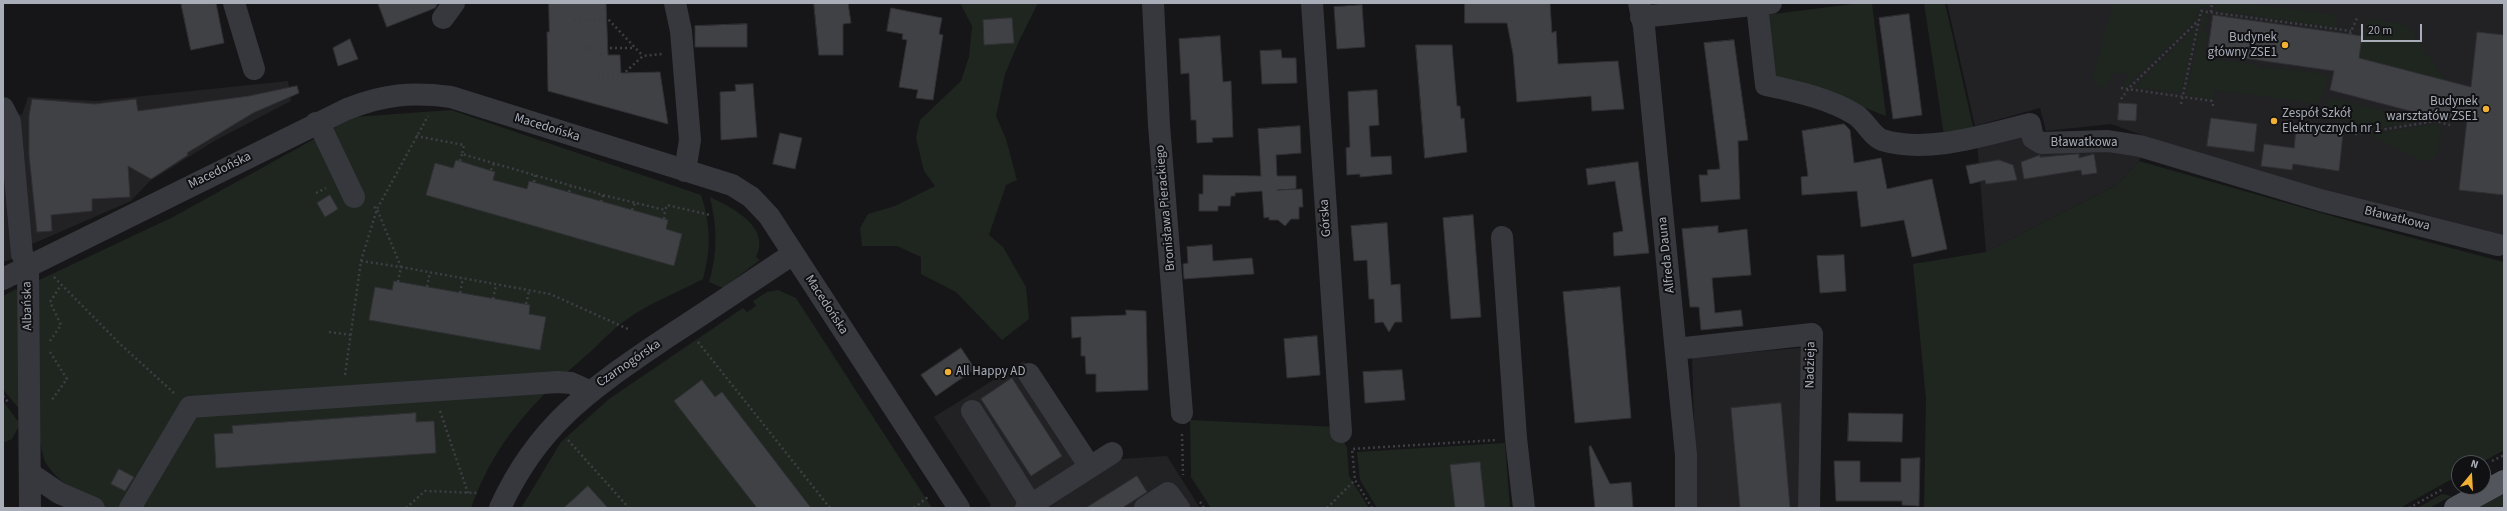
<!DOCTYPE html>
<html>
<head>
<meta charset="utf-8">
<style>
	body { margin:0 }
	#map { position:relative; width:2507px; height:511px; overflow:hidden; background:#161618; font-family:"Source Sans 3",sans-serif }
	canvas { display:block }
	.frame { position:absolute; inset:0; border:4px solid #a8adb8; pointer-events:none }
	.north { position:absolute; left:2451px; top:455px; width:40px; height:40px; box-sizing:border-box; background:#111113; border:1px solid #4d4f55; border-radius:50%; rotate:18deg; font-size:11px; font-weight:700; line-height:16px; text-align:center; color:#a8adb8 }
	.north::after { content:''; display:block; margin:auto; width:14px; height:18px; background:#f2b134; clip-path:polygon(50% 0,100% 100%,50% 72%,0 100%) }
	.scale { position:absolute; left:2361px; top:24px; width:61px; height:18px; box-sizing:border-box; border:2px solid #a8adb8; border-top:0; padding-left:5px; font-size:12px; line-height:14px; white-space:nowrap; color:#a8adb8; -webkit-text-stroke:3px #111113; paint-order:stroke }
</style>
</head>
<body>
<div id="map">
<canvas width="2507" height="511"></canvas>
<div class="frame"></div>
<div class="north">N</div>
<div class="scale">20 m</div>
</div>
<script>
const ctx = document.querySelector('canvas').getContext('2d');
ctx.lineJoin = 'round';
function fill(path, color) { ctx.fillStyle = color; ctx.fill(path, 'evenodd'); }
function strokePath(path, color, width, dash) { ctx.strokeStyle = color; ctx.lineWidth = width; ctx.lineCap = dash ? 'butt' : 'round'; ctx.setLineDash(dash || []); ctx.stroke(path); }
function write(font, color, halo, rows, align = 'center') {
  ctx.font = font + ' "Source Sans 3",sans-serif'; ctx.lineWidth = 4; ctx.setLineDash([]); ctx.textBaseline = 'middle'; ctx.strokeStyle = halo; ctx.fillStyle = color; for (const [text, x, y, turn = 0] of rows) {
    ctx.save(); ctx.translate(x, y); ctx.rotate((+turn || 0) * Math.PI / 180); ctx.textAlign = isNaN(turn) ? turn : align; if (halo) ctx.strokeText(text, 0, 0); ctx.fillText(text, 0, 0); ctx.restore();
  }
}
fill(new Path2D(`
	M1947,3h557v237l-261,-69 -132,-47 -65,7 -6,-23 -65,18z
	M288,81l3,20 -75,39 -66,41 -19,20 -101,44 -13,-131 5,1 6,-18 67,4z
	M3,125l12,133 -12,4z
	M2027,131l117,20 -5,10 -21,23 -132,68 -9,-110z
	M1812,347l-9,161h-108l1,-24 -4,-127z
	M1024,361l66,100 77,-5 33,52h-213l4,-3 -57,-88z`), '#222225');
fill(new Path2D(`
	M960,3h78l-19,38 -14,33 -9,42 10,23 11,41 -11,5 -17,50 14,12 23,40 3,32 -27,21 -46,-48 -35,-18v-17l-24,-11h-35l-2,-18 8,-14 27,-8 40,-20 -11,-15 -8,-33 4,-18 41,-39 8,-24 3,-31z
	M1861,3h11l14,113 -44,-17 -68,-20 -8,-64z
	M1924,3h21l29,128 -30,5z
	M2113,3h97v5l-10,-1 -3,12 -71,68h-4l7,-13 -16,-2 -9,16 -10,-5 -1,-7z
	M2215,3h33l87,12 3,13 -124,-18z
	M2203,12l4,1 -3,19h4l-4,22 4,1v3l50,7v4l5,1 1,-3 60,7 4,4 -9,26 -105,-14 -2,9 -26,-4z
	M2367,18l35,6 6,3 37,53 -86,-22 3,-22 5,-12 -2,-2z
	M2197,27l-16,66 -47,-6 60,-58z
	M2329,97l89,24 -57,10 -8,-10 -18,-2 -9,-14z
	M451,110l250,85c10,29 10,55 2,84 -24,13 -51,23 -73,38 -15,10 -28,24 -41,36 -53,46 -94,87 -118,155h-366v-4c-23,-8 -43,-18 -57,-38 -17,-22 -12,-150 -13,-184l138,-65 181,-100z
	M2435,124l6,2c-2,15 0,32 -16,36l-56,-27z
	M2139,161l221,63 144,38v188l-23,13h-22v12l-59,33h-476l2,-109 -13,-135 73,-12 132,-68z
	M710,197c21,10 62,30 46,60l4,3 -37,28 -14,-6c9,-30 8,-55 1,-85z
	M16,289l3,2 5,124 -21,-26v-93z
	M778,290l18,8 136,210h-411l40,-66 48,-43 134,-91 4,4 9,-6 -3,-5 14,-9z
	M3,401l17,23 -8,15 -9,4z
	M1190,420l146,7 11,21 2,28 20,32h-158l-20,-31z
	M1505,443l5,65h-133l-17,-28 -3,-28z
	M2442,494l10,2 -23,12h-12z
	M2504,494v14h-26z`), '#1e261f');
const building = new Path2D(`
	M181,3h35l8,40 -33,7z
	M378,3h60l-3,5 -48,19z
	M549,3h57l2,52h12l1,18 39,-1 8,52 -120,-33 -1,-59h2z
	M814,3h34l3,20 -8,1v31h-24z
	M1465,3h85l2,30 4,-2 2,33 60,-3 6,48 -32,2 -1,-15 -74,6 -4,-48 -6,-31h-42z
	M1362,5l3,42 -28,2 -3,-42z
	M891,8l51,10 -3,16 4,1 -10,65 -17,-2 2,-8 -19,-3 8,-47 -5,-1 1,-5 -16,-3z
	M1909,14l13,101 -29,4 -14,-101z
	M2213,15l149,21 -3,22 112,29 6,-55 27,3v160l-45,-5 8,-70 -38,-4 -99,-26 4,-19 -126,-18z
	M1012,18l2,25 -30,2 -1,-25z
	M747,24v23h-52v-21z
	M1220,36l3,46 8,-1 2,56 -21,1 1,4 -16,1 -1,-23h-5l-2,-47 -8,1 -2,-35z
	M350,39l8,20 -20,7 -5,-18z
	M1734,40l14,100 -10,1 2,58 -39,3 -2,-27h9l-1,-5 13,-1 -16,-126z
	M1416,45h36l5,61h3l1,13 3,-1 3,34 -42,6z
	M1281,50l1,8h14l1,25 -35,1 -2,-33z
	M753,84l4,53 -36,3 -1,-48 16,-1 -1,-6z
	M297,86l2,7 -46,20 -66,40 1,2 -37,24 -23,-13 2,31 -38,2v12l-41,4 1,16 -15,1 -8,-77v-39l3,-17 63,5 41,-5 2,12 111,-15z
	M1377,90l2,35 -10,1 2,31 20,-1 1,18 -32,3v-3l-13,1 -1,-27 4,-1 -2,-55z
	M2119,103l18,1 -1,17 -18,-1z
	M2211,118l46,6 -3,28 -47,-6z
	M1844,124l6,6 4,33 27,-5 6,31 45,-10 15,70 -35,8 -8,-37 -43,7 -4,-36 -55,4 -1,-18 7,-1 -6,-45z
	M1300,126l1,27 -25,2 1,21h19v13l-19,1 25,-1 1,18h-4v12h-8l-6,7 -7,-6h-9v-3l-5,1 -2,-27 -27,2v3h-4l-1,10h-12v5h-19v-17h4v-19l58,1 -3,-47z
	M2296,129l47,5 -4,37 -46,-7 -1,6 -31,-4 3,-22 30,4z
	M780,133l22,5 -7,31 -22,-5z
	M2079,154v4l15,-4 3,19 -15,2 -1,-5 -57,9 -3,-17 19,-7v2z
	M456,160l39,12 -2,8 34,9 2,-8 139,39 -2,9 16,5 -8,32 -248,-71 9,-32 18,5z
	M1999,160l14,5 4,15 -31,4 -1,-4 -15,4 -4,-18z
	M1638,162l11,91 -35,3 -1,-23 10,-2 -8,-50 -27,4 -2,-16z
	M330,195l8,14 -13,8 -8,-14z
	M1473,215l8,102 -30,2 -8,-101z
	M1387,223l4,62 9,-1 2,38h-7l-6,10 -6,-10 -8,1 -1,-24h-5l-2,-39 -13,1 -3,-35z
	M1718,226v7l29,-4 4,46 -39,3 3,35 26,-3 2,16 -42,4 -2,-23h-9l-8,-78z
	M1212,245l1,16 39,-3 2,16 -70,5 -1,-15 5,-1 -1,-16z
	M1844,255l2,36 -26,2 -3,-37z
	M394,281l136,24 -1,9 17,3 -6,33 -171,-30 6,-33 17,3z
	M1620,287l11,131 -56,5 -12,-131z
	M1126,310l20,1 2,79 -52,2v-18h-10l-1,-18h-4v-19l-9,1 -1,-21 55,-2z
	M1317,336l3,39 -33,3 -3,-39z
	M961,348l14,21 -39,27 -15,-21z
	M1402,370l3,30 -40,3 -2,-31z
	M1012,378l50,78 -31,20 -50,-77z
	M702,380l13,17 7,-5 89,116h-54l-83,-107z
	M1781,403l9,105h-50l-9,-100z
	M416,413v9l18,-1 2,32 -220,15 -2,-34 19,-1 -1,-7z
	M1849,413l54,1 -1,28 -54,-1z
	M1591,446l19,38 21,-2 2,26h-38l-6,-61z
	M1920,458l-1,48 -17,-1v-4h-66l-2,-40h26v21h41v-23z
	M1480,462l5,46h-30l-5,-43z
	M119,469l15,8 -9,14 -14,-7z
	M1137,476l10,16 -25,16h-36z
	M588,486l20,22h-44z`);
fill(building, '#404145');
strokePath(building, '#303034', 1);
strokePath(new Path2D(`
	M2211,12l1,-9
	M574,20l34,-1 35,37
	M2350,34l7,-16
	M575,48h57
	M601,55v-7
	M597,75h25l21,-19 19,-2
	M2121,88l91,13 2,8
	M2121,99l9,-12 66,-64h2
	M2456,99l1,-11
	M2181,104l20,-93 150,20
	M2355,134l81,-13 14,4
	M416,136l48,9 -2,9 141,41 62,15 2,-5 43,10
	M460,161l2,-7
	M491,170l3,-7
	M534,182l1,-7
	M569,192l2,-6
	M316,193l10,-5
	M601,202l2,-7
	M632,210l3,-7
	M664,219l1,-9
	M361,261l40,6 -24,-58 -4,-3
	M54,277l65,66 55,50
	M398,282l3,-15 149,27 78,35
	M427,287l3,-15
	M460,293l3,-15
	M493,299l3,-14
	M526,304l3,-13
	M329,332l22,3
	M50,341l11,-16 -11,-23 11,-17
	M698,342l132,166
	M50,352l17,27 -16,22
	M345,375l16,-114 16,-52 51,-93
	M3,396l5,6
	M440,411l28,82
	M1182,434l1,41
	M568,440l61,68
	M2492,461l12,-6
	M1200,502l4,6
	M406,508l19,-17 53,2
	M914,508l14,-11
	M1327,508l28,-28
	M1372,508l-17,-28 -3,-31 144,-9
	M2409,508l34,-19`), '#3d3f44', 2.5, [2, 3]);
strokePath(new Path2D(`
	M234,3l20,66
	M675,3l6,28 9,109 -5,31
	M1153,3l6,122 23,288
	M1312,3l29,429
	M1639,3l5,24 42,428v53
	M1757,5l9,80c29,6 65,14 90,30 9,6 16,21 26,25 46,14 103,-5 148,-16l3,14 8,5 67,-2 32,5 180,54 178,45
	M1641,17l130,-14
	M443,18l11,-15
	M3,108l7,14 12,132 6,12 2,242
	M316,123l7,9 31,65
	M1502,237l14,201 8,70
	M3,279l344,-170c38,-15 64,-17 104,-12l281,88 19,12 18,19 190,292
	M1676,349l136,-15 -3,174
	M1029,374l61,93
	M972,411l59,94
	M31,474l28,19 35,15
	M130,508l60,-101 368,-25 13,1 18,8
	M500,508c39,-86 94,-121 169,-172 42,-27 83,-55 124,-82
	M1026,508l86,-55
	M1145,508l23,-15 11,15`), '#37383d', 22);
strokePath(new Path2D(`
	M2455,508l49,-27`), '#53555c', 22);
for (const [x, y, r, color] of [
	[2285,45,4,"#f2b134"],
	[2486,109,4,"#f2b134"],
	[2274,121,4,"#f2b134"],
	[948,372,4,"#f2b134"]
]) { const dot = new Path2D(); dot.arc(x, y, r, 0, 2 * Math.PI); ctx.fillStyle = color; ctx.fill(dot); strokePath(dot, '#111113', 1.5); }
write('13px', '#a8adb8', '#111113', [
	["Budynek",2277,38],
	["główny ZSE1",2277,53],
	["Budynek",2478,102],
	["warsztatów ZSE1",2478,117],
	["Zespół Szkół",2282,114,"left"],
	["Elektrycznych nr 1",2282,129,"left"],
	["All Happy AD",956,372,"left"]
], 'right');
write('13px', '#a8adb8', '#111113', [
	["Macedońska",547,128,17],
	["Bławatkowa",2084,143],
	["Macedońska",220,171,-26],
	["Bronisława Pierackiego",1166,208,-95],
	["Górska",1326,218,-94],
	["Bławatkowa",2397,219,14],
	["Alfreda Dauna",1667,255,-96],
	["Macedońska",826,305,57],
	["Albańska",28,306,-91],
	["Czarnogórska",629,364,-34],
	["Nadzieja",1811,365,-89]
]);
</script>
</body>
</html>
